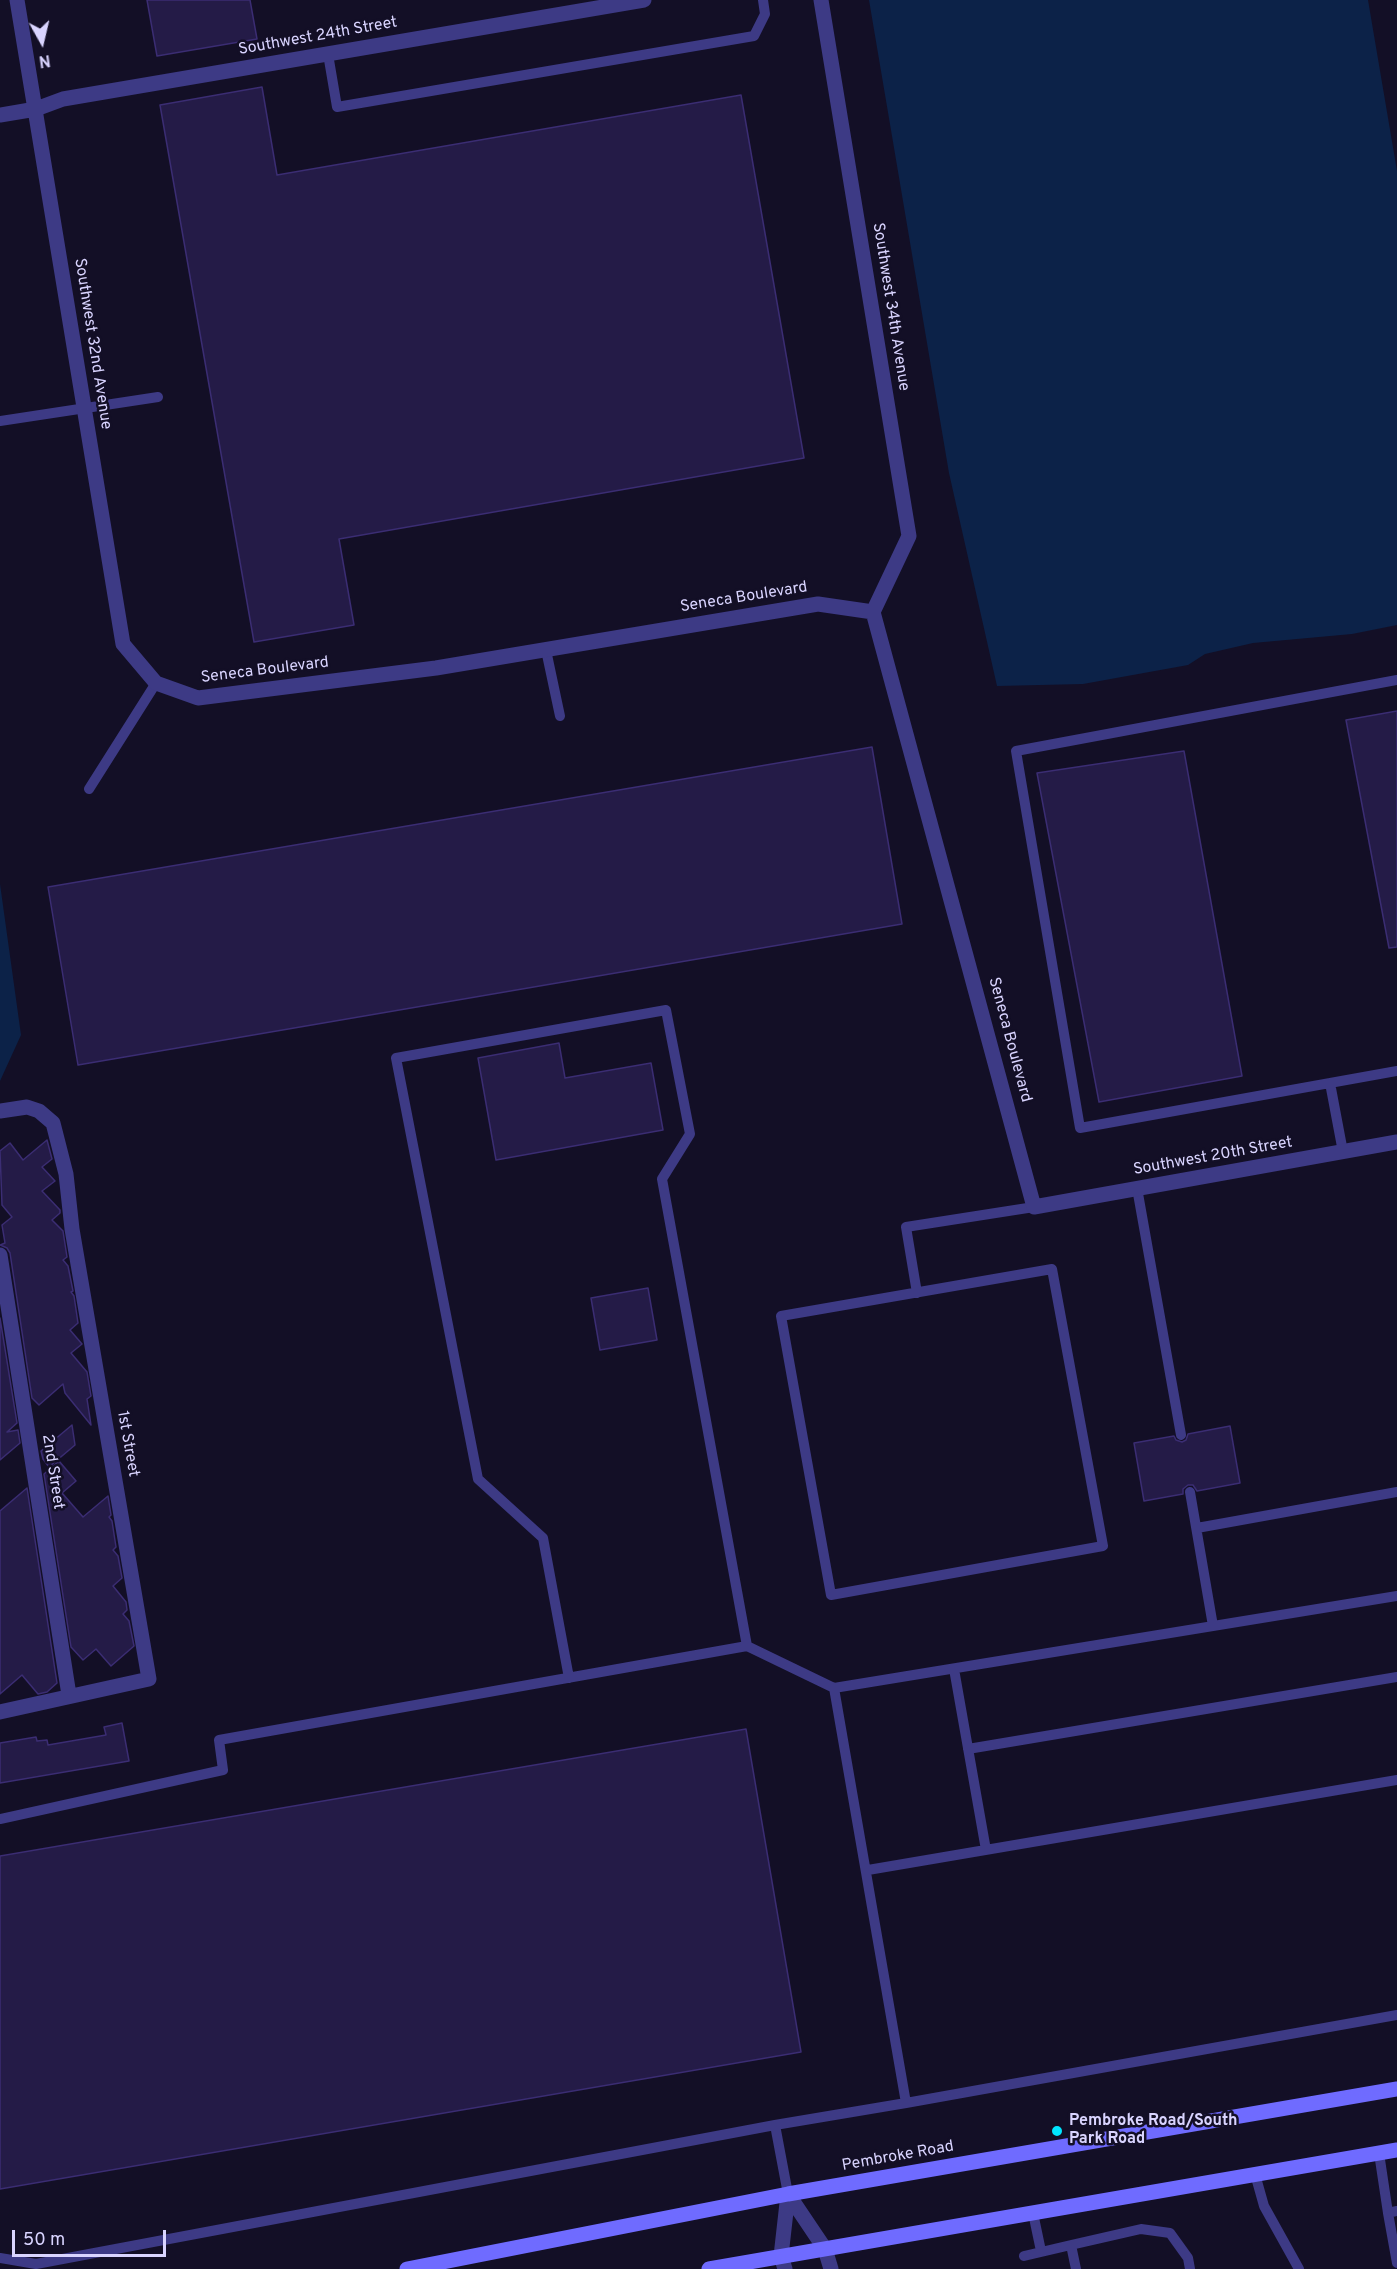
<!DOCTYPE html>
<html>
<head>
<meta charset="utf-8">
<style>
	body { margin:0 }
	#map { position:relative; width:1397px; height:2269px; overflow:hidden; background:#130f26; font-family:Overpass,sans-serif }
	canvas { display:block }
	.north { position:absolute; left:12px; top:12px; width:60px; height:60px; -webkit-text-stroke:4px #130f26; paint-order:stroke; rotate:172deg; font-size:16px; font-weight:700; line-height:24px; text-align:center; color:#d9d4ff }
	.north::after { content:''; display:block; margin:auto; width:21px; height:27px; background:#d9d4ff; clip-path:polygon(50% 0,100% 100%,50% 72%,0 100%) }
	.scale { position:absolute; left:12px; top:2230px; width:154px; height:27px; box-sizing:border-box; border:3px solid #d9d4ff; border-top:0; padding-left:8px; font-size:18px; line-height:21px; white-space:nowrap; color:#d9d4ff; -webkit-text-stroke:4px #130f26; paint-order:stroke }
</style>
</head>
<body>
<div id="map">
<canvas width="1397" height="2269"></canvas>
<div class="north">N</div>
<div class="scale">50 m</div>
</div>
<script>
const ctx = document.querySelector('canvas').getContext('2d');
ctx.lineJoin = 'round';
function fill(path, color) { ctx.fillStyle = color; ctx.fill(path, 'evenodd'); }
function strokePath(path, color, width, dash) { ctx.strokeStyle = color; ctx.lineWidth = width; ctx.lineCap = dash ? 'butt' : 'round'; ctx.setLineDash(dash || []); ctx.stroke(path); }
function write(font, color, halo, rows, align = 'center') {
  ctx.font = font + ' Overpass,sans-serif'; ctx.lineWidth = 5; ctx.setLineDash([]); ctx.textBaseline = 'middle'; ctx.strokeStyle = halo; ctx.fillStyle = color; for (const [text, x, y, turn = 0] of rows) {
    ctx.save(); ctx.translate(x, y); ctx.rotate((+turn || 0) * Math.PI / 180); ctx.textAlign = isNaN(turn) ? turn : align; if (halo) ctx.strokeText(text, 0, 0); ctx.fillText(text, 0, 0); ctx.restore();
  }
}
fill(new Path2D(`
	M869,0h499l29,171v454l-45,9 -99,9 -48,11 -17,11 -105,19 -86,2 -48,-213z
	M0,884l21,151 -21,46z`), '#0c2248');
const building = new Path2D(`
	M147,0h103l7,39 -100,17z
	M262,87l15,88 464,-80 63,363 -465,81 15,86 -100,17 -94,-537z
	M1397,711v236l-8,1 -43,-228z
	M872,747l30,177 -824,141 -30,-178z
	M1184,751l58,325 -143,26 -62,-329z
	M559,1043l6,35 86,-15 12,67 -167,30 -18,-102z
	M47,1140l5,19 -10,8 13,14 -13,10 18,19v3l-8,7 11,11 4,26 -4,3 5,6 5,25 -2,1 3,4 4,27 -8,7 12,14 -11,9 16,19 4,24 -4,3 4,26 -26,-32 -2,-9 -24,21 -7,-7 -22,-145 -3,-5 -7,-3 5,-2 -3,-18 10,-8 -10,-12 -2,-54 10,-8 13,17z
	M648,1288l9,52 -57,10 -9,-52z
	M0,1318l17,105 -10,9 11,-2 2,13 -20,17z
	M72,1425l3,20 -26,22 -6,-8 -2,-8z
	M1230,1426l10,57 -43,8 -4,-6h-5l-5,4v5l-39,7 -10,-58 40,-7 2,4 6,2 4,-2 2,-6z
	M59,1461l17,20 -14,12 21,24 25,-21 3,19 -2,2 3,4 4,26 -3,3 5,6 4,22 -9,8 13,16 1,8 -4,4 6,7 5,25 -23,20 -15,-17 -13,11 -12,-13 -27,-173z
	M27,1488l30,195 -10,9 -9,2 -16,-19 -22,19v-183z
	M122,1723l7,38 -129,22v-40l36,-6 1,4 10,-1 1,5 58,-10 -2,-8z
	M746,1729l55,323 -801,137v-333z`);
fill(building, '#241b47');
strokePath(building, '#3b2d73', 1.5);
strokePath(new Path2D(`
	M328,54l9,53 417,-71 11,-22 -2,-14
	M0,421l158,-24
	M546,650l14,66
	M1397,680l-381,71 64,377 317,-57
	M89,789l67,-106
	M1330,1083l13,69
	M1137,1188l44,247
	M1052,1269l51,277 -272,49 -50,-279z
	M917,1293l-11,-66 128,-20
	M1190,1492l23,134
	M1197,1528l200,-36
	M954,1669l32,181
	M569,1678l-26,-140 -65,-59 -82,-421 270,-48 24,124 -28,45 85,467
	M968,1749l429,-72
	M0,1819l223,-49 -4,-30 528,-94 87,42 563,-92
	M868,1870l529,-90
	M906,2103l491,-88
	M775,2125l13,69
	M1379,2153l9,60
	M1255,2174l9,32 35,63
	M1397,2211l-9,2 9,50
	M1033,2213l8,38
	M1071,2245l70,-16 29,4 18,25 2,11
	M1024,2256l47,-11 5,24
	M0,2258l36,6 739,-139 131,-22 -72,-415`), '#3d3a85', 10);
strokePath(new Path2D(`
	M17,0l106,644 33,39 42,15 238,-30 382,-64 55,8 161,595 363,-65
	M821,0l88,536 -36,76
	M0,115l36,-6 27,-10 581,-99
	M0,1111l27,-4 12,4 14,12 13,51 6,55 77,450 -149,33
	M0,1255l69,440`), '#3d3a85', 15);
strokePath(new Path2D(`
	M788,2194l37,55 6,20
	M785,2269l-4,-13 7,-62`), '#3d3a85', 15);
strokePath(new Path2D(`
	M407,2269l381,-75 609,-105
	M709,2269l688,-119`), '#6f6bff', 15);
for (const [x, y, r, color] of [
	[1057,2131,6,"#00e5ff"]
]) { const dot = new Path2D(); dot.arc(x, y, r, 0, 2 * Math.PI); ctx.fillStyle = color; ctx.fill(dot); strokePath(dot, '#130f26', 2); }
write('16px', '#d9d4ff', '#130f26', [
	["Southwest 24th Street",318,37,-10],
	["Southwest 34th Avenue",890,307,81],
	["Southwest 32nd Avenue",92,344,81],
	["Seneca Boulevard",744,598,-9],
	["Seneca Boulevard",265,671,-7],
	["Seneca Boulevard",1009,1040,75],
	["Southwest 20th Street",1213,1157,-10],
	["1st Street",127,1444,80],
	["2nd Street",52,1472,81],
	["Pembroke Road",898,2157,-10]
]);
write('bold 16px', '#d9d4ff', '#130f26', [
	["Pembroke Road/South",1069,2122],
	["Park Road",1069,2140]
], 'left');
</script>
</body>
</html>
